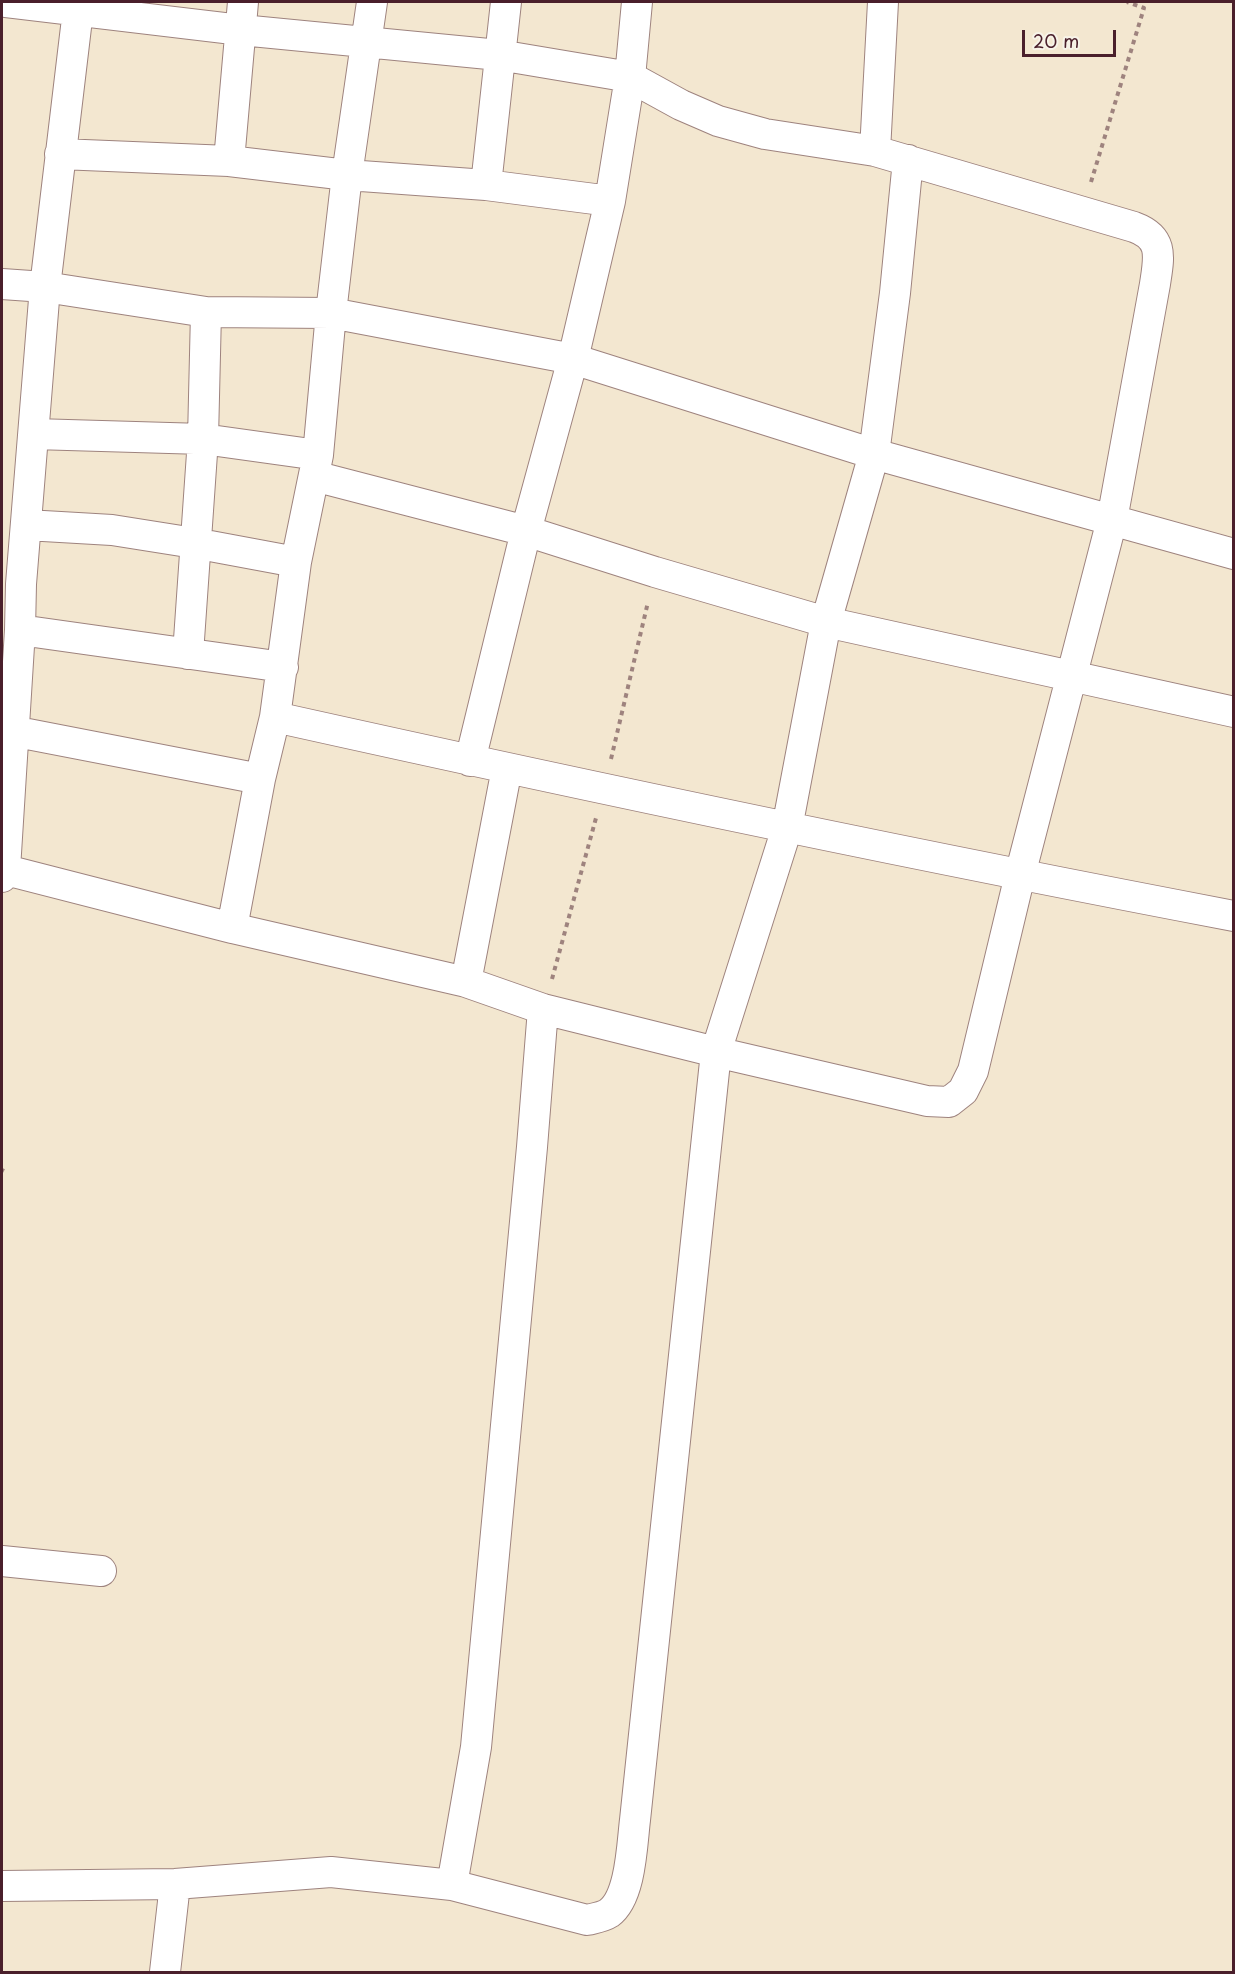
<!DOCTYPE html>
<html>
<head>
<meta charset="utf-8">
<style>
	body { margin:0 }
	#map { position:relative; width:1235px; height:1974px; overflow:hidden; background:#f3e7d0; font-family:"Playpen Sans",sans-serif }
	canvas { display:block }
	.frame { position:absolute; inset:0; border:3px solid #4a1f2b; pointer-events:none }
	.scale { position:absolute; left:1022px; top:30px; width:94px; height:27px; box-sizing:border-box; border:3px solid #4a1f2b; border-top:0; padding-left:8px; font-size:18px; line-height:21px; white-space:nowrap; color:#4a1f2b; -webkit-text-stroke:4px #f7f3e8; paint-order:stroke }
</style>
</head>
<body>
<div id="map">
<canvas width="1235" height="1974"></canvas>
<div class="frame"></div>
<div class="scale">20 m</div>
</div>
<script>
const ctx = document.querySelector('canvas').getContext('2d');
ctx.lineJoin = 'round';
function strokePath(path, color, width, dash) { ctx.strokeStyle = color; ctx.lineWidth = width; ctx.lineCap = dash ? 'butt' : 'round'; ctx.setLineDash(dash || []); ctx.stroke(path); }
const minor = new Path2D(`
	M875,151l8,-149
	M60,154l169,7 118,14 139,10 124,16
	M229,161l14,-159
	M486,185l20,-183
	M2,284l43,3 161,25
	M34,434l169,5 115,16
	M314,476l212,55 129,41 171,50 408,90
	M26,525l86,5 82,13 102,19
	M20,630l263,37
	M188,654l15,-215 3,-127 125,1 242,46 301,95 360,100
	M275,717c319,71 638,138 959,199
	M2,729l258,50
	M470,761l56,-230 47,-172 37,-158 20,-124 7,-75
	M2,869l230,59 234,54 77,27 173,43 211,49 22,1 14,-11 10,-20 47,-196 92,-355 43,-236c4,-27 9,-46 -21,-57l-259,-76 -110,-17 -47,-13 -37,-16 -51,-28 -131,-22 -258,-25 -235,-28
	M2,877l3,-8 15,-239 1,-46 24,-297 34,-285
	M232,928l28,-149 15,-62 21,-155 22,-107 13,-142 16,-138 25,-173
	M466,982l41,-214
	M2,1561l99,10
	M452,1885l24,-138 56,-600 11,-138
	M2,1886l173,-2 156,-12 121,13 135,35c8,-2 16,-3 22,-7 22,-16 23,-69 26,-93l81,-768 71,-224 39,-206 48,-168 21,-161 13,-133
	M165,1972l10,-88`);
strokePath(minor, '#9e837e', 32);
strokePath(new Path2D(`
	M1091,182l53,-174 -17,-6
	M611,759l37,-157
	M552,979l44,-161
	M2,1170l2,1`), '#9e837e', 4, [4.5, 4.5]);
strokePath(minor, '#fff', 30);
</script>
</body>
</html>
